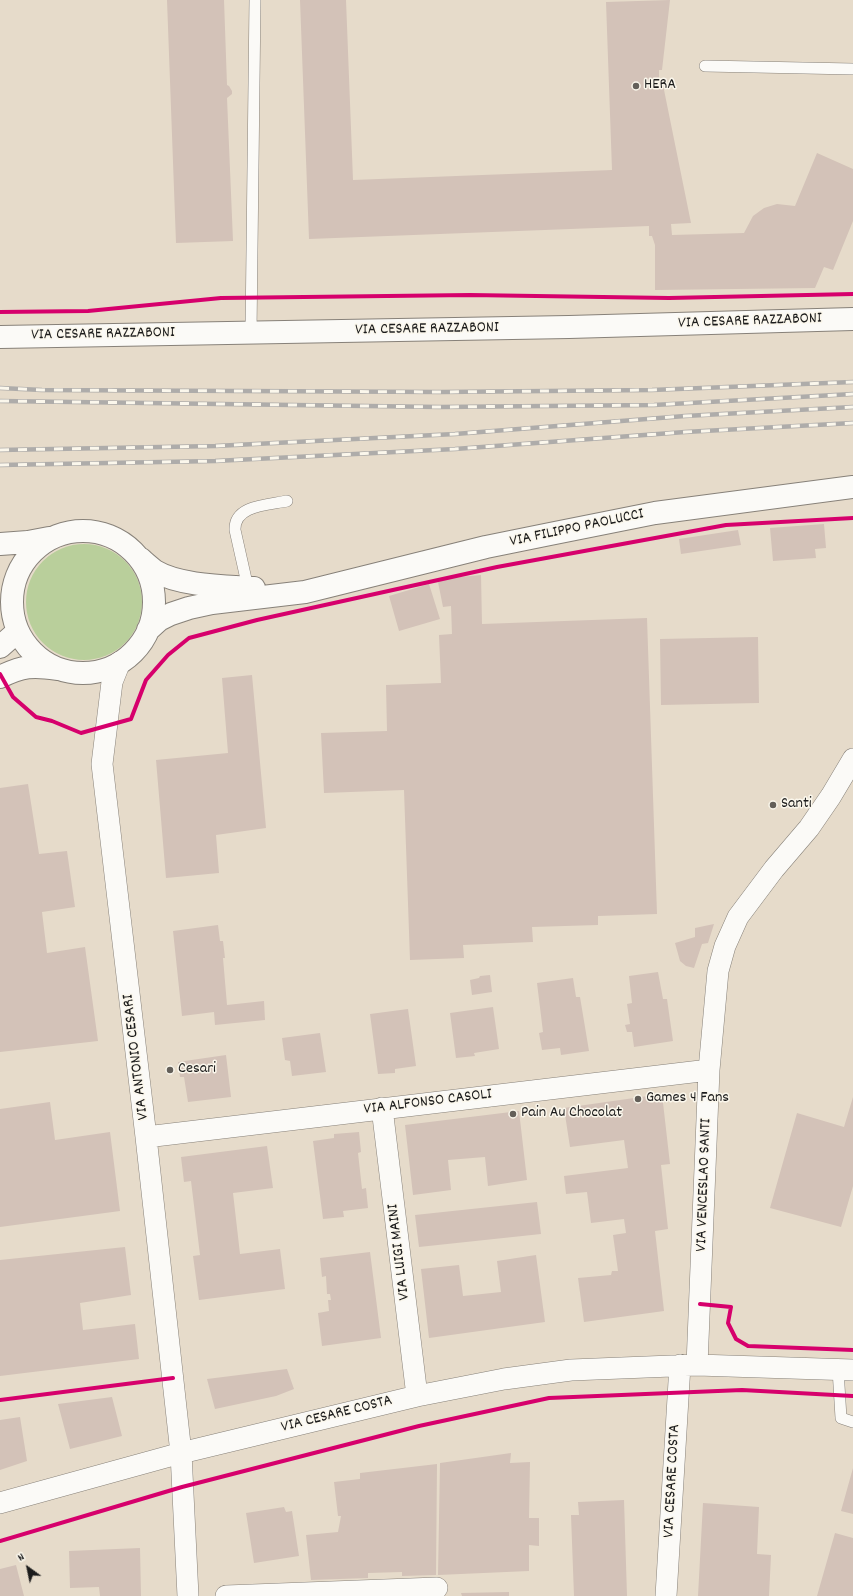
<!DOCTYPE html>
<html>
<head>
<meta charset="utf-8">
<style>
	body { margin:0 }
	#map { position:relative; width:853px; height:1596px; overflow:hidden; background:#e6dbca; font-family:Dekko,sans-serif }
	canvas { display:block }
	.north { position:absolute; left:8px; top:1548px; width:40px; height:40px; -webkit-text-stroke:3px #fbf7ec; paint-order:stroke; rotate:327deg; font-size:11px; font-weight:700; line-height:16px; text-align:center; color:#1c1c1c }
	.north::after { content:''; display:block; margin:auto; width:14px; height:18px; background:#1c1c1c; clip-path:polygon(50% 0,100% 100%,50% 72%,0 100%) }
</style>
</head>
<body>
<div id="map">
<canvas width="853" height="1596"></canvas>
<div class="north">N</div>
</div>
<script>
const ctx = document.querySelector('canvas').getContext('2d');
ctx.lineJoin = 'round';
function fill(path, color) { ctx.fillStyle = color; ctx.fill(path, 'evenodd'); }
function strokePath(path, color, width, dash) { ctx.strokeStyle = color; ctx.lineWidth = width; ctx.lineCap = dash ? 'butt' : 'round'; ctx.setLineDash(dash || []); ctx.stroke(path); }
function write(font, color, halo, rows, align = 'center') {
  ctx.font = font + ' Dekko,sans-serif'; ctx.lineWidth = 3; ctx.setLineDash([]); ctx.textBaseline = 'middle'; ctx.strokeStyle = halo; ctx.fillStyle = color; for (const [text, x, y, turn = 0] of rows) {
    ctx.save(); ctx.translate(x, y); ctx.rotate((+turn || 0) * Math.PI / 180); ctx.textAlign = isNaN(turn) ? turn : align; if (halo) ctx.strokeText(text, 0, 0); ctx.fillText(text, 0, 0); ctx.restore();
  }
}
fill(new Path2D(`
	M26 602a58 58 0 1 1 116 0a58 58 0 1 1-116 0Z`), '#b9cf9b');
fill(new Path2D(`
	M167,0h57l3,85 2,1 3,5v3l-5,4 6,143 -57,2z
	M300,0h46l7,180 259,-10 -6,-168 64,-2 -8,70h-3v10h3l29,143 -20,1 1,11 72,-2 9,-17 11,-8 13,-4 18,2 22,-53 36,16v52l-20,49 -9,-3 -9,21 -160,2v-45l-3,-9h-3v-10l-340,13z
	M824,524l2,24 -11,1 1,9 -43,3 -3,-33z
	M738,530l3,15 -60,9 -2,-15z
	M481,575l1,49 165,-6 10,296 -59,2v9l-66,2 1,15 -70,3 1,13 -54,2 -6,-170 -80,3 -3,-60 66,-2 -1,-46 55,-2 -2,-48 13,-1 -1,-28 -8,1 -5,-25 12,-4z
	M429,584l11,35 -41,12 -10,-35z
	M758,637l1,66 -98,2 -1,-66z
	M252,675l14,153 -50,7 3,38 -53,5 -10,-118 72,-7 -6,-75z
	M28,784l11,70 28,-3 8,56 -33,5 5,41 38,-6 13,94 -98,11v-264z
	M714,924l-6,19 -6,1 -8,24 -8,-2 -6,-5 -5,-18 20,-6v-9z
	M218,925l2,16h3l2,17h-2l4,47 37,-4 1,19 -50,5 -1,-13 -32,4 -9,-85z
	M658,972l5,27h4l6,42 -39,6 -2,-15h-5l-2,-7 5,-1 -3,-20 5,-1 -3,-27z
	M490,975l2,17 -20,3 -2,-15 9,-2 1,-2z
	M573,978l3,19h4l9,54 -28,4 -1,-7 -18,2 -3,-17 4,-1 -6,-49z
	M493,1007l6,42 -25,4 1,3 -19,2 -6,-45z
	M408,1009l8,57 -21,3v4l-17,1 -8,-60z
	M320,1033l6,39 -34,4 -2,-15 -5,-1 -3,-22z
	M226,1055l5,42 -43,5 -4,-25h-4l-2,-15z
	M662,1094l8,70 -9,1 7,64 -13,2 9,80 -80,11 -6,-44 33,-3 1,-4h6l-5,-36 13,-2 -2,-14 -33,4 -4,-31 -21,2 -2,-18 64,-8 -4,-28 -54,7 -6,-39z
	M853,1097v89l-12,41 -71,-19 27,-95 47,14z
	M50,1102l5,38 55,-8 10,79 -120,16v-118z
	M519,1111l8,69 -39,6 -3,-29 -37,3 3,30 -38,5 -8,-70z
	M359,1132l2,20 -3,1 4,36 4,-1 2,20 -25,3 1,6 -21,2 -10,-78 21,-3v-4z
	M267,1146l6,42 -40,5 7,61 40,-5 5,40 -86,11 -6,-44 7,-1 -9,-74 -7,1 -3,-25z
	M537,1202l4,32 -122,13 -4,-32z
	M125,1247l6,48 -51,8 3,27 52,-6 4,35 -139,17v-116z
	M370,1252l11,86 -59,8 -4,-33 11,-2 -1,-11h3l-1,-6h-3l-1,-18 -4,1 -2,-19z
	M536,1255l9,67 -116,16 -8,-69 38,-4 4,31 38,-4 -4,-31z
	M287,1369l7,20 -18,7 -61,13 -8,-30z
	M112,1397l10,39 -52,13 -12,-45z
	M20,1417l7,44 -27,9v-50z
	M511,1453l-1,10 20,-1 -1,56h10v28l-10,-1v26l-91,4 2,-112z
	M437,1464l-1,111 -34,1v-4l-34,1v5l-57,2 -5,-45 32,-3 3,-16h-3l-4,-34 26,-3v-6z
	M853,1468v46l-12,-3z
	M624,1500l3,96h-53l-3,-81h8l-1,-13z
	M703,1503l56,4 -2,47 14,1 -2,41h-71z
	M284,1507l2,5 6,-1 7,45 -45,7 -8,-50z
	M835,1533l18,5v58h-36z
	M140,1548l1,48h-41l-1,-9 -29,1 -1,-37z
	M16,1565l8,31h-24v-27z
	M509,1592v4h-47l-1,-3z`), '#d3c2b8');
const lane = new Path2D(`
	M705,66l148,3
	M251,333l4,-333
	M248,588l-13,-58c-1,-25 33,-25 52,-29
	M838,1369l3,49 12,4`);
const street = new Path2D(`
	M120,662l-8,20 -10,82 44,373 35,316 7,143
	M382,1108l35,288
	M146,1137l563,-67
	M697,1365l12,-295 9,-99 7,-25 13,-29 36,-48 35,-41 22,-32 22,-37
	M0,1503l181,-50 236,-57 87,-17 67,-9 126,-5 156,5
	M226,1596l211,-8
	M666,1596l14,-231`);
const secondary = new Path2D(`
	M0,337l569,-10 284,-8
	M12 602a71 71 0 1 1 142 0a71 71 0 1 1-142 0Z
	M0,544l28,-2 21,-4
	M141,559c4,4 9,8 14,12 25,15 70,15 99,17
	M148,630l11,-10 12,-6 18,-6 23,-5 93,-11 181,-45 64,-13 105,-21 198,-26
	M0,647l18,-16
	M0,677c22,-11 33,-12 57,-8`);
strokePath(lane, '#878179', 12);
strokePath(street, '#878179', 22);
strokePath(secondary, '#878179', 24);
strokePath(lane, '#fbfaf7', 11);
strokePath(street, '#fbfaf7', 21);
strokePath(secondary, '#fbfaf7', 22);
const rail = new Path2D(`
	M0,388l42,2 399,2 211,-2 201,-8
	M0,401l440,6 214,-2 199,-11
	M0,450l215,-4 240,-12 230,-18 168,-9
	M0,465l215,-4 240,-12 230,-17 168,-9`);
strokePath(rail, '#aeacaa', 4.5);
strokePath(rail, '#fbf7ec', 3, [9]);
strokePath(new Path2D(`
	M0,312l88,-1 133,-13 249,-3 199,3 184,-4
	M0,674l13,23 23,20 16,4 29,12 50,-14 15,-39 22,-25 21,-17 68,-18 240,-53 229,-42 127,-7
	M700,1304l31,3 -3,16 8,16 12,7 105,4
	M0,1400l173,-22
	M0,1541l182,-54 237,-61 130,-28 193,-8 111,6`), '#d6006c', 4);
for (const [x, y, r, color] of [
	[636,86,4,"#635f59"],
	[773,805,4,"#635f59"],
	[170,1070,4,"#635f59"],
	[638,1099,4,"#635f59"],
	[513,1114,4,"#635f59"]
]) { const dot = new Path2D(); dot.arc(x, y, r, 0, 2 * Math.PI); ctx.fillStyle = color; ctx.fill(dot); strokePath(dot, '#fbf7ec', 1.5); }
write('16px', '#1c1c1c', '#fbf7ec', [
	["HERA",644,86],
	["Santi",781,805],
	["Cesari",178,1070],
	["Games 4 Fans",646,1099],
	["Pain Au Chocolat",521,1114]
], 'left');
write('16px', '#1c1c1c', '#fbf7ec', [
	["VIA CESARE RAZZABONI",750,322,-2],
	["VIA CESARE RAZZABONI",427,330,-1],
	["VIA CESARE RAZZABONI",103,335,-1],
	["VIA FILIPPO PAOLUCCI",577,529,-12],
	["VIA ANTONIO CESARI",137,1057,-97],
	["VIA ALFONSO CASOLI",428,1103,-7],
	["VIA VENCESLAO SANTI",705,1185,-88],
	["VIA LUIGI MAINI",400,1252,-97],
	["VIA CESARE COSTA",337,1415,-14],
	["VIA CESARE COSTA",673,1481,-87]
]);
</script>
</body>
</html>
